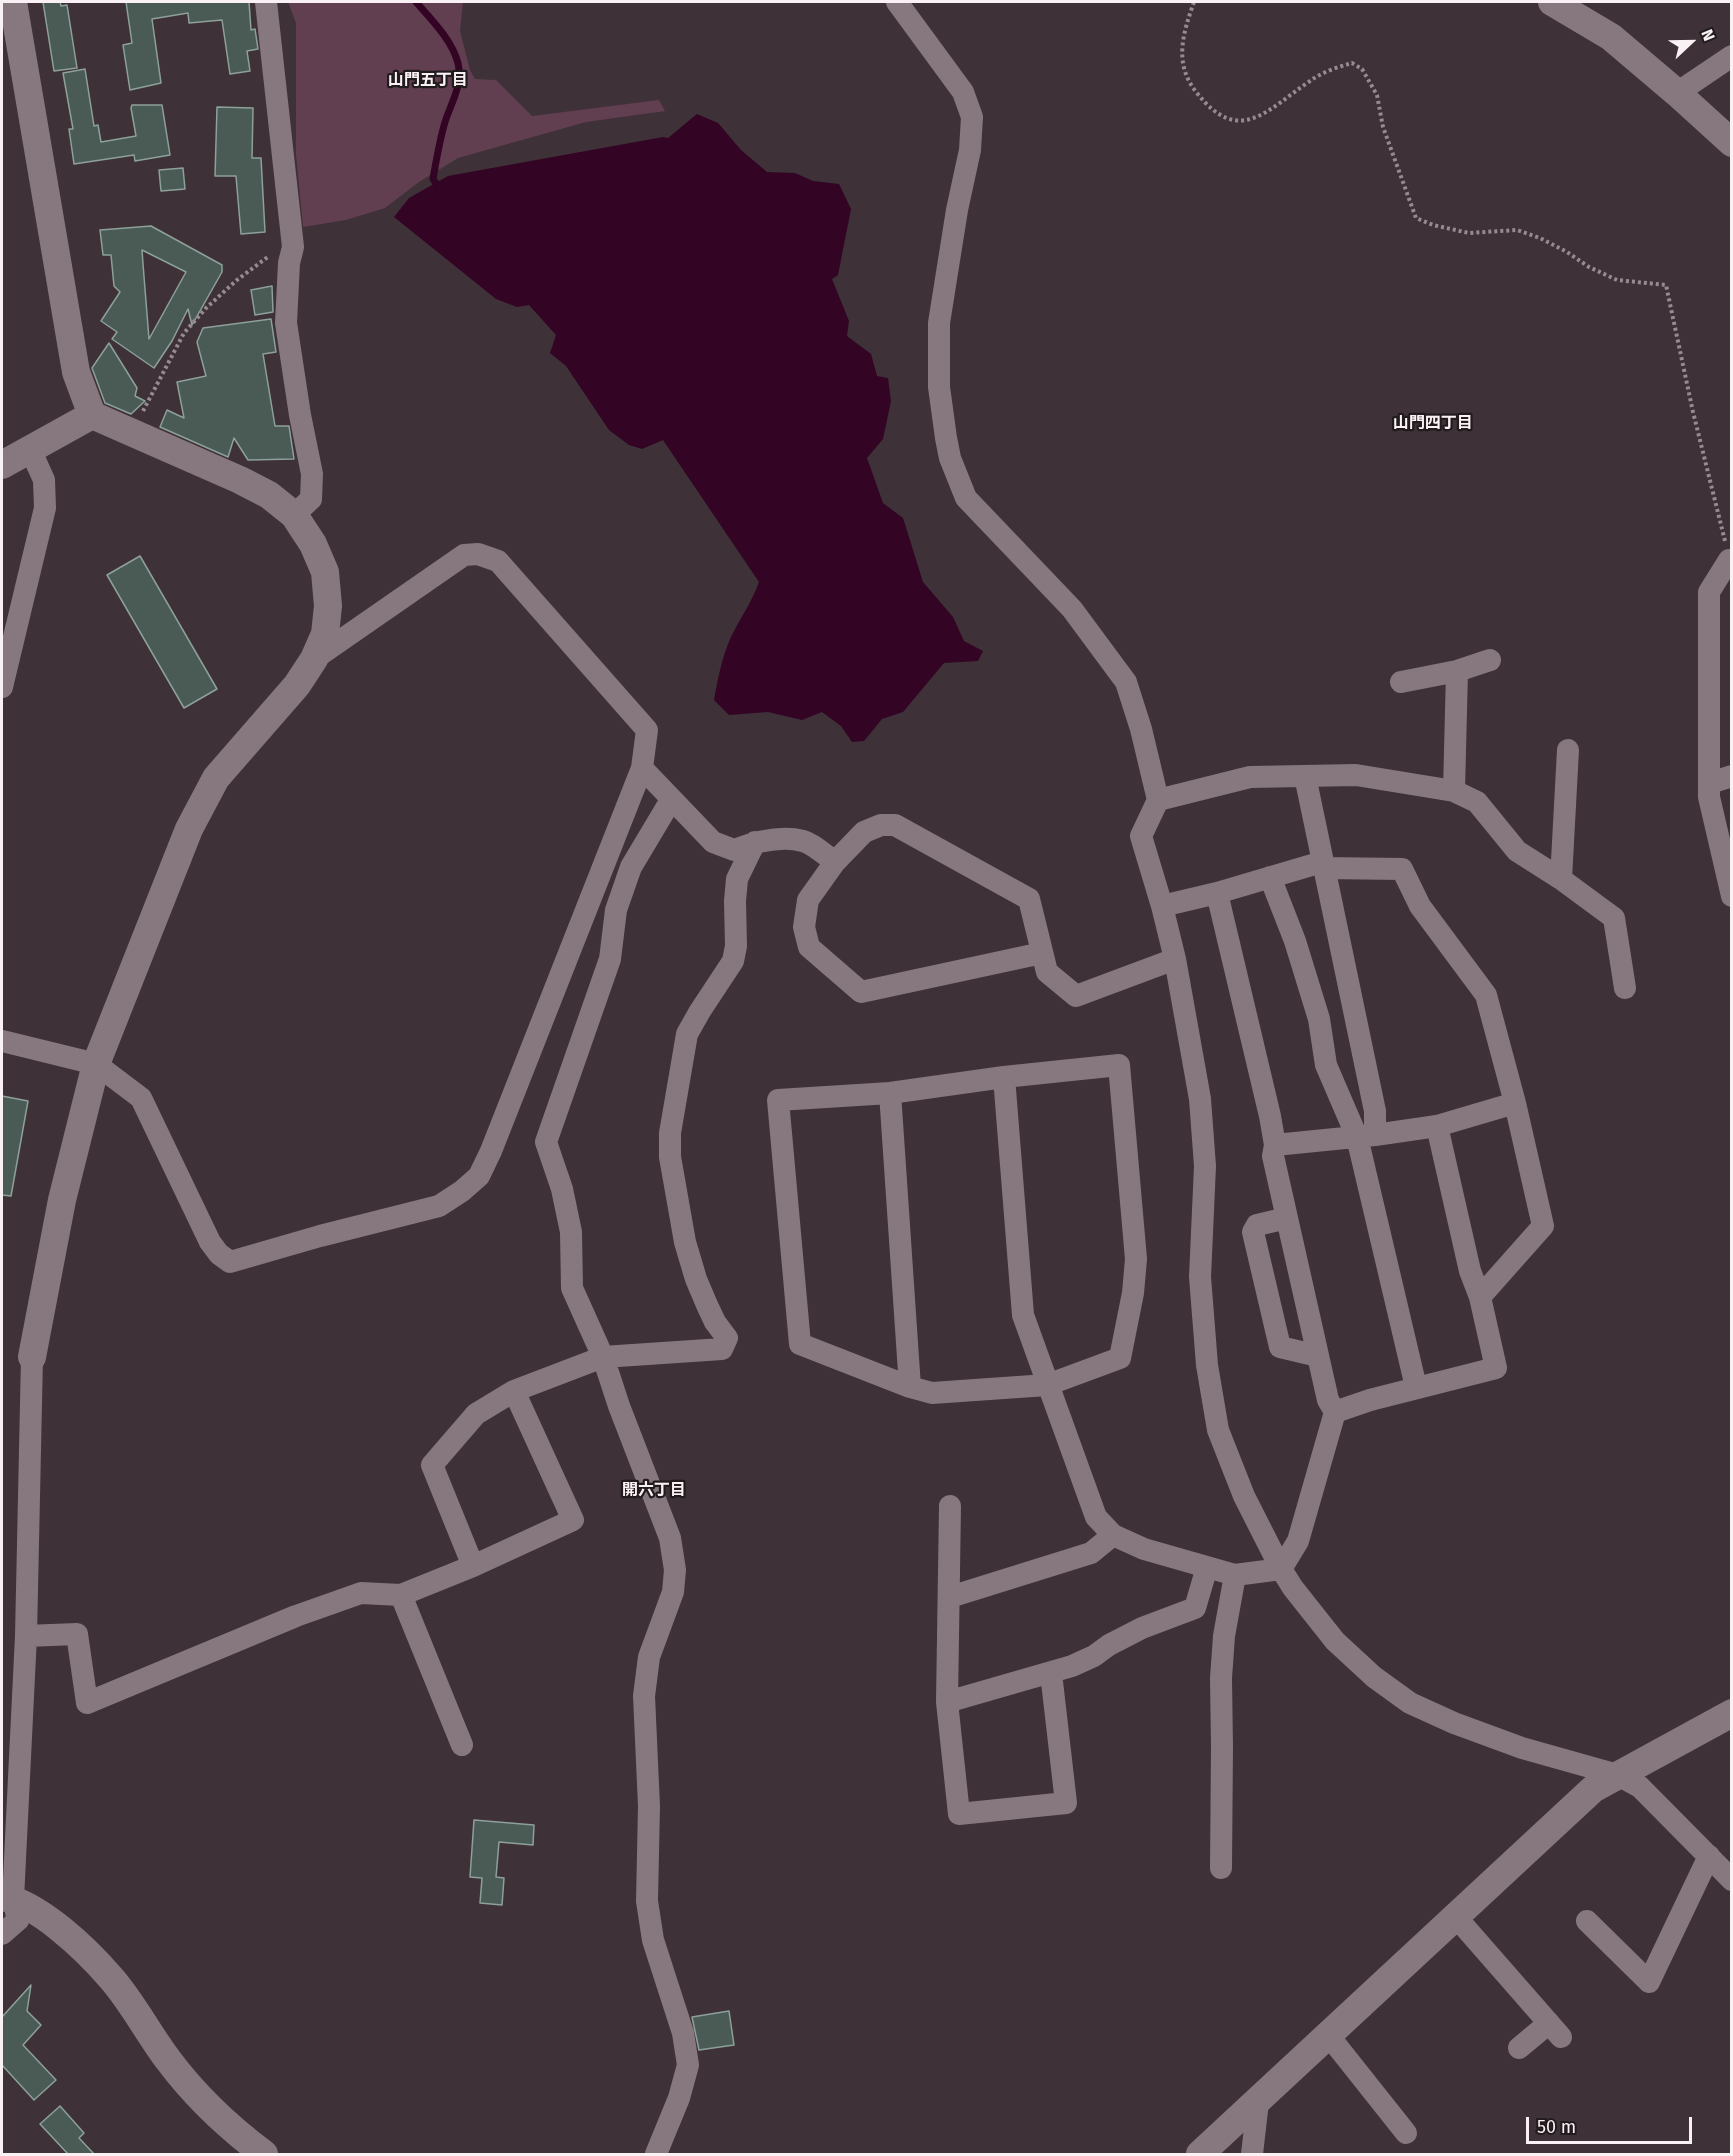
<!DOCTYPE html>
<html>
<head>
<meta charset="utf-8">
<style>
	body { margin:0 }
	#map { position:relative; width:1733px; height:2156px; overflow:hidden; background:#3e3138; font-family:"Fira Sans",sans-serif }
	canvas { display:block }
	.frame { position:absolute; inset:0; border:3px solid #faf1f5; pointer-events:none }
	.north { position:absolute; left:1661px; top:12px; width:60px; height:60px; -webkit-text-stroke:4px #211b1e; paint-order:stroke; rotate:68deg; font-size:16px; font-weight:700; line-height:24px; text-align:center; color:#faf1f5 }
	.north::after { content:''; display:block; margin:auto; width:21px; height:27px; background:#faf1f5; clip-path:polygon(50% 0,100% 100%,50% 72%,0 100%) }
	.scale { position:absolute; left:1526px; top:2117px; width:166px; height:27px; box-sizing:border-box; border:3px solid #faf1f5; border-top:0; padding-left:8px; font-size:18px; line-height:21px; white-space:nowrap; color:#faf1f5; -webkit-text-stroke:4px #211b1e; paint-order:stroke }
</style>
</head>
<body>
<div id="map">
<canvas width="1733" height="2156"></canvas>
<div class="frame"></div>
<div class="north">N</div>
<div class="scale">50 m</div>
</div>
<script>
const ctx = document.querySelector('canvas').getContext('2d');
ctx.lineJoin = 'round';
function fill(path, color) { ctx.fillStyle = color; ctx.fill(path, 'evenodd'); }
function strokePath(path, color, width, dash) { ctx.strokeStyle = color; ctx.lineWidth = width; ctx.lineCap = dash ? 'butt' : 'round'; ctx.setLineDash(dash || []); ctx.stroke(path); }
function write(font, color, halo, rows, align = 'center') {
  ctx.font = font + ' "Fira Sans","Noto Sans JP",sans-serif'; ctx.lineWidth = 4.5; ctx.setLineDash([]); ctx.textBaseline = 'middle'; ctx.strokeStyle = halo; ctx.fillStyle = color; for (const [text, x, y, turn = 0] of rows) {
    ctx.save(); ctx.translate(x, y); ctx.rotate((+turn || 0) * Math.PI / 180); ctx.textAlign = isNaN(turn) ? turn : align; if (halo) ctx.strokeText(text, 0, 0); ctx.fillText(text, 0, 0); ctx.restore();
  }
}
fill(new Path2D(`
	M288,2h175l-3,29 10,39 5,9 21,1 36,36 127,-16 6,11 -79,11 -128,36 -39,24 -34,26 -39,12 -43,7 -7,-73v-131z`), '#613f51');
fill(new Path2D(`
	M697,114l21,9 23,27 26,22 28,1 18,8 26,3 12,25 -13,66 -6,4 17,42 -2,15 24,18 6,22 11,2 3,23 -8,38 -16,19 16,45 20,15 20,64 30,35 11,24 19,10 -5,10 -34,2 -41,49 -21,7 -18,22 -12,1 -11,-16 -19,-14 -20,8 -34,-8 -39,3 -15,-15c4,-22 8,-43 17,-63 9,-19 21,-35 28,-55l-96,-142 -21,9 -13,-4 -20,-15 -43,-64 -16,-13 6,-18 -27,-30 -12,2 -21,-8 -102,-82 15,-19 39,-22 215,-39 5,1z`), '#330423');
strokePath(new Path2D(`
	M416,2c15,17 36,38 42,61 5,22 -7,40 -13,59 -5,17 -8,34 -11,51l-1,6 7,10`), '#330423', 7);
const building = new Path2D(`
	M43,2h17l1,4 6,-1 10,63 -23,3z
	M126,2h123l2,28 4,-1 3,20 -11,2 3,20 -20,3 -8,-54 -33,3 -1,-10 -36,6 9,64 -31,7 -7,-45 9,-2z
	M85,69l9,57 4,-1 3,17 35,-6 -5,-28 1,-3h30l8,50 -35,6 -1,-6 -60,9 -5,-35h4l-10,-56z
	M217,107l36,1 -1,50h9l4,74 -24,2 -5,-58h-21z
	M183,168l2,21 -24,2 -2,-21z
	M151,226l71,39v7l-30,53 -4,-16 -16,32 -18,27 -42,-29 5,-7 -16,-11 19,-29 -6,-6 -3,-31h-8l-3,-25zM142,250l44,22 -37,67 -6,-75z
	M272,286l1,26 -18,3 -4,-25z
	M271,319l5,33 -13,2 12,72h14l5,33 -46,1 -14,-22 -6,19 -68,-30 7,-17 17,8 -7,-36 29,-6 -9,-34 6,-14z
	M109,343l28,45 -2,8 10,5 -14,13 -26,-11 -13,-35z
	M140,556l77,133 -33,19 -77,-133z
	M2,1096l26,5 -17,95 -9,-1z
	M474,1820l60,5 -1,20 -34,-3 -3,35 8,1 -2,27 -22,-2 2,-25 -12,-1z
	M31,1985l-4,26 14,14 -18,20 33,35 -22,20 -32,-35v-48z
	M729,2011l5,34 -35,5 -7,-33z
	M60,2106l24,27 -5,5 15,16h-26l-28,-30z`);
fill(building, '#4a5b55');
strokePath(building, '#8ea09a', 1.5);
strokePath(new Path2D(`
	M1194,2c-11,31 -21,62 3,91 43,55 72,15 113,-12 12,-9 28,-14 42,-18l10,6 15,26 6,32 33,91 17,7 36,8 48,-3 23,8 27,14 22,15 28,13 49,5 27,127 32,129
	M143,411l41,-78 22,-25 31,-28 32,-24`), '#968b90', 4, [3, 3]);
strokePath(new Path2D(`
	M266,2l27,245 -4,16 -3,60 14,92 12,59 -1,25 -17,16
	M897,2l66,90 9,25 -2,33 -13,60 -18,113v64l7,51 4,20 16,40 106,111 54,73 15,47 17,71 -17,36 21,70 13,53 25,140 5,67 -5,111 7,88 11,65 26,66 37,73 12,19 42,53 39,36 36,26 44,20 68,25 96,27 22,12 92,93
	M1677,93l55,-37
	M1729,560l-20,32v205l23,99
	M1401,682l56,-11 33,-11
	M2,687l43,-179 -1,-28 -14,-31
	M642,768l71,74 21,8c21,-8 46,-15 69,-9 11,3 23,15 32,21
	M1305,776l70,335v24
	M1710,783l22,-7
	M1454,791l3,-120
	M1158,800l92,-23 106,-2 98,16 23,11 40,49 44,28 53,39 11,70
	M1324,868l78,1 18,37 66,89 29,108 28,123 -63,71 16,71 -126,32 -35,12
	M1270,877l25,64 24,78 7,46 31,72 59,250
	M1561,879l7,-129
	M1217,893l53,223 5,29 -2,11 55,244 7,12 -37,129 -17,28
	M1162,906l55,-13 105,-31
	M1042,953l-181,39 -52,-45 -5,-20 4,-27 27,-38 29,-30 17,-7h14l134,74 18,73 29,24 99,-37
	M2,1041l94,23 45,34 69,144 9,12 11,8 90,-26 119,-30 23,-15 17,-15 12,-25 151,-383 5,-38 -149,-169 -20,-7 -14,1 -150,104
	M1119,1065l17,194 -3,34 -13,65 -73,27 -115,8 -22,-6 -110,-43 -22,-244 112,-7 114,-16z
	M1004,1077l19,238 73,202 17,18 31,14 91,26 46,-6
	M890,1093l20,294
	M1437,1126l33,145 10,26
	M1275,1145l100,-10 62,-9 78,-23
	M1287,1218l-30,7 -4,7 27,115 38,9
	M950,1506l-3,196 12,112 107,-11 -15,-130
	M473,1566l-41,-101 44,-51 38,-23 89,-34 119,-8 5,-11 -12,-16 -8,-17 -11,-26 -11,-37 -15,-85v-24l17,-99 13,-23 33,-50 3,-15 -1,-45 2,-22 18,-37
	M401,1595l61,150
	M950,1597l141,-44 22,-18
	M26,1636l51,-2 10,69 209,-87 65,-23 40,2 72,-29 100,-46 -59,-129
	M947,1702l125,-36 22,-10 15,-11 33,-17 53,-20 12,-41
	M1221,1868l1,-121 -1,-69 3,-42 11,-61
	M1456,1917l105,120
	M1587,1921l62,61 60,-126
	M2,1934l16,-14 -5,-21 13,-263 6,-279
	M1329,2036l77,97
	M1519,2048l30,-25
	M656,2154l23,-56 9,-33 -5,-32 -30,-93 -6,-39 2,-95 -5,-110 5,-39 24,-65 2,-22 -5,-32 -51,-132 -16,-49 -31,-69 -1,-56 -9,-43 -16,-47 64,-183 6,-49 15,-43 40,-67
	M1252,2154l6,-52`), '#877880', 22);
strokePath(new Path2D(`
	M13,2l63,370 16,43 148,65 29,15 25,20 19,29 12,28 3,34 -3,28 -11,25 -17,26 -81,93 -27,51 -93,235 -34,136 -30,157
	M1552,2l59,35 66,56 55,50
	M2,465l90,-50
	M2,1897c37,7 84,52 109,81 22,25 38,57 58,83 27,36 59,66 95,93
	M1200,2154l393,-365 139,-76`), '#877880', 28);
write('bold 16px', '#faf1f5', '#211b1e', [
	["山門五丁目",428,81],
	["山門四丁目",1433,424],
	["開六丁目",654,1491]
]);
</script>
</body>
</html>
